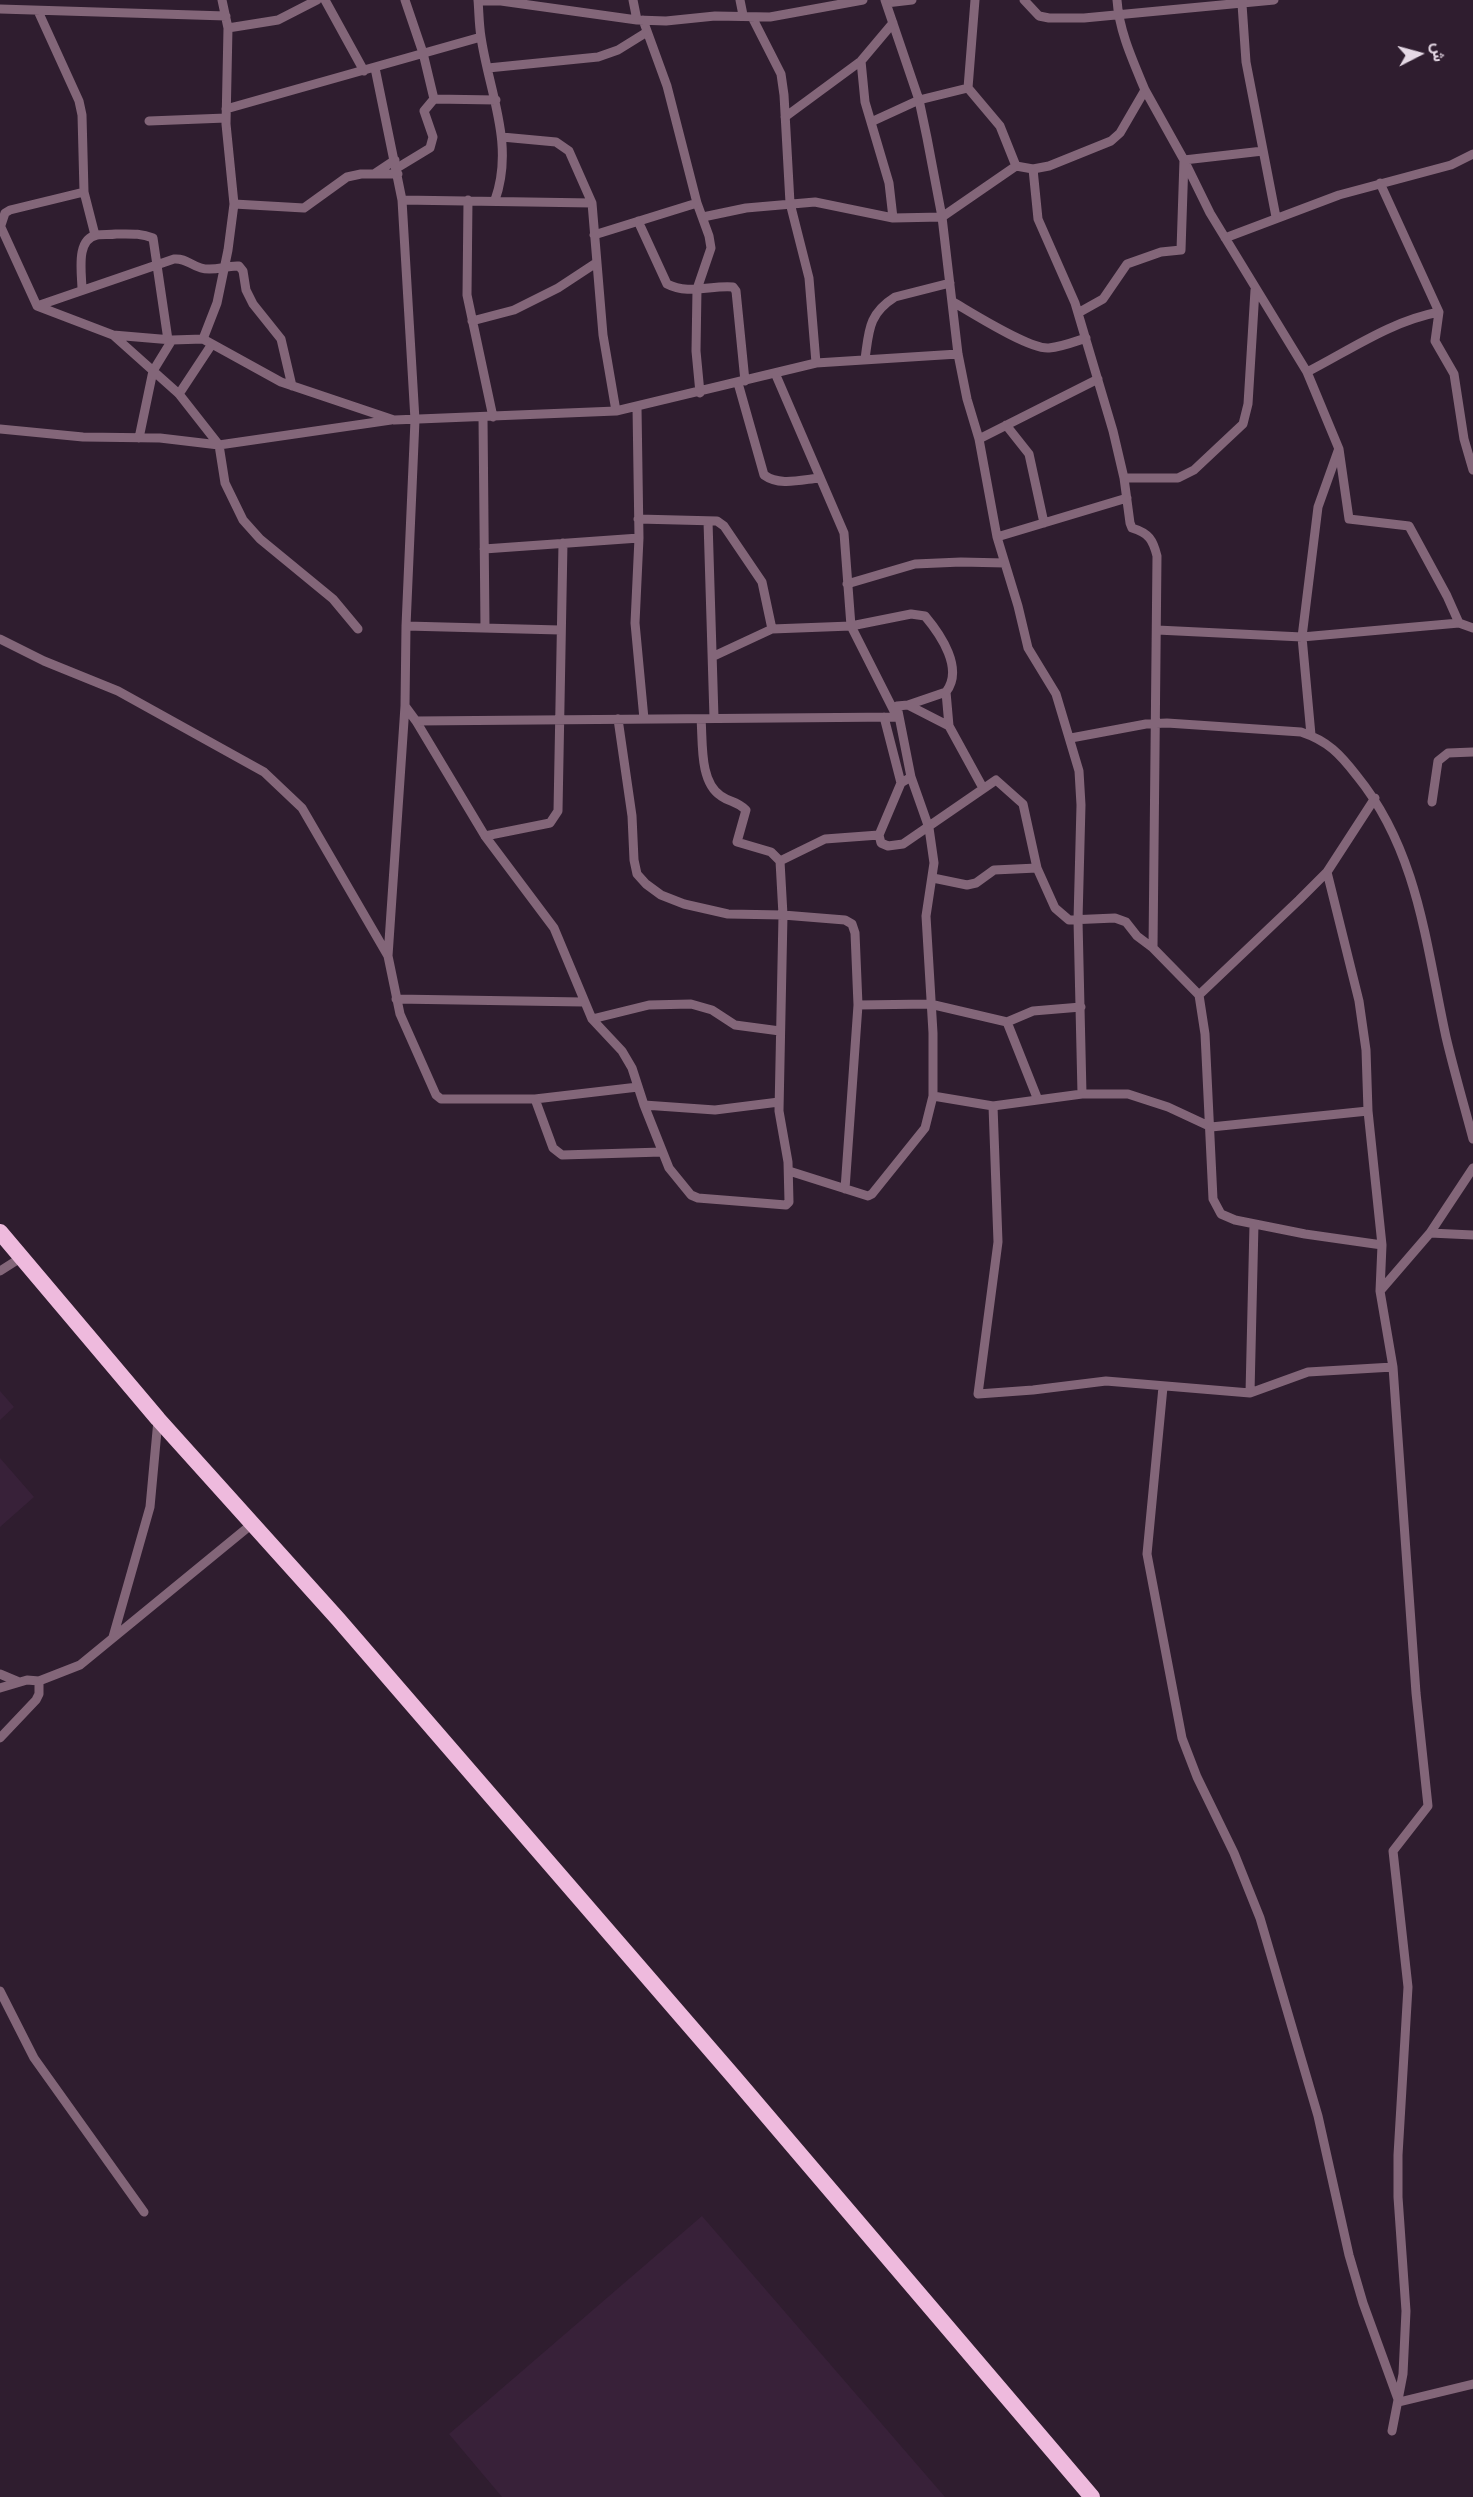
<!DOCTYPE html>
<html>
<head>
<meta charset="utf-8">
<style>
	body { margin:0 }
	#map { position:relative; width:1473px; height:2497px; overflow:hidden; background:#2f1d2f; font-family:Overpass,Vazirmatn,sans-serif }
	canvas { display:block }
	.north { position:absolute; left:1389px; top:24px; width:60px; height:60px; -webkit-text-stroke:4px #2f1d2f; paint-order:stroke; rotate:84deg; font-size:16px; font-weight:700; line-height:24px; text-align:center; color:#e5d8e5 }
	.north::after { content:''; display:block; margin:auto; width:21px; height:27px; background:#e5d8e5; clip-path:polygon(50% 0,100% 100%,50% 72%,0 100%) }
</style>
</head>
<body>
<div id="map">
<canvas width="1473" height="2497"></canvas>
<div class="north">ش</div>
</div>
<script>
const ctx = document.querySelector('canvas').getContext('2d');
ctx.lineJoin = 'round';
function fill(path, color) { ctx.fillStyle = color; ctx.fill(path, 'evenodd'); }
function strokePath(path, color, width, dash) { ctx.strokeStyle = color; ctx.lineWidth = width; ctx.lineCap = dash ? 'butt' : 'round'; ctx.setLineDash(dash || []); ctx.stroke(path); }
fill(new Path2D(`
	M0,1391l14,16 -14,13z
	M0,1458l34,39 -34,30z
	M702,2216l243,281h-443l-53,-63z`), '#382139');
strokePath(new Path2D(`
	M325,0l39,71
	M405,0l18,53 11,46
	M478,0c1,12 1,25 3,37 8,55 34,107 14,163
	M633,0l4,20
	M740,0l3,15
	M885,0l34,100 8,38 15,79 16,137 9,45 12,40 18,98 21,69 10,42 28,46 23,77 2,34 -3,115 4,174
	M975,0l-7,88 32,38 16,40
	M1024,0l15,16 10,2h35l190,-18
	M478,1h23l136,19 29,1 49,-5 55,1 93,-17
	M886,3l26,-3
	M1242,4l4,58 30,155
	M0,9l226,7
	M38,11l41,90 3,14 2,77 11,43
	M752,17l29,57 3,21 6,108 19,75 7,85
	M643,20l24,66 30,117 12,33 2,12 -14,41 -1,62 4,42
	M228,28l50,-8 39,-20
	M861,61l4,41 24,81 4,35
	M375,68l27,132 13,220 -9,206 -1,80 -17,250 12,58 36,81 5,4h94l103,-12
	M488,68l110,-11 20,-7 29,-18
	M1145,90l39,70 26,53 97,159 32,77 10,70 60,7 38,70 12,27
	M226,109l255,-72
	M785,117l76,-56 32,-38
	M149,121l77,-3
	M871,122l48,-22 49,-12
	M502,137l54,5 13,9 23,52 11,132 13,76
	M397,168l33,-20 3,-11 -9,-26 10,-12 62,1
	M1033,169l5,50 37,84 38,128 11,47 6,45 2,5c17,5 21,12 25,28l-4,392
	M374,174l21,-14
	M1380,183l59,129 -4,29 19,33 10,65 9,31
	M402,200l190,3
	M468,200l-1,95 26,122
	M234,204l70,4 43,-31 14,-3h37
	M703,217l43,-9 69,-6 78,16 49,-1 74,-51 17,3 16,-3 62,-25 9,-8 25,-43c-12,-29 -26,-59 -28,-90
	M638,221l29,63c21,11 44,1 66,3l3,4 9,90
	M0,225l37,81 76,29 59,5 31,-1 78,43 113,38 222,-9 200,-48 142,-9
	M1,225l4,-12 5,-3 74,-18
	M594,235l103,-32
	M1225,238l114,-43 112,-30 22,-11
	M82,290c0,-16 -7,-51 15,-55 6,-1 13,0 19,-1 14,0 24,-1 37,4l15,102
	M953,302c19,11 77,48 96,46 12,-1 25,-6 37,-10
	M37,306l137,-47c12,-1 16,6 27,9 13,4 25,-3 38,-2l4,5 3,19 7,14 28,35 11,47
	M1078,313l25,-14 24,-35 34,-12 20,-2 3,-90 79,-9
	M472,321l42,-11 44,-22 38,-25
	M113,335l66,59 40,51 6,38 18,37 17,19 73,60 25,30
	M203,339l14,-36 11,-53 6,-46 -8,-80 2,-96 -6,-28
	M865,359c4,-28 3,-45 30,-62l55,-14
	M1307,372c43,-22 84,-51 132,-60
	M775,373l69,160 7,93 45,89
	M738,383l26,92c15,11 36,5 55,3
	M179,394l33,-50
	M637,407l2,131 -4,85 9,96
	M483,417l2,211
	M1006,425l23,29 15,69
	M0,429l83,8 77,1 59,7 172,-25
	M139,438l14,-67 19,-31
	M979,439l119,-60
	M1124,478h54l16,-8 49,-46 5,-20 7,-114
	M638,519l79,2 7,5 38,56 10,47
	M708,521l6,197
	M997,537l130,-39
	M484,549l155,-11
	M847,584l68,-20 46,-2 44,1
	M406,626l154,4
	M1157,630l145,7 157,-14 14,5
	M0,639l44,22 74,30 146,81 38,36 86,148
	M714,656l58,-27 79,-3 60,-12 14,2c16,19 39,53 21,76l3,34 34,62
	M908,705l41,21
	M405,706l11,15 69,115 69,92 38,91 30,32 10,17 12,37 25,63 22,27 7,3 88,7 3,-3 -1,-40 -9,-51 4,-196 -3,-54 -9,-9 -34,-10 9,-32c-11,-10 -15,-7 -25,-14 -22,-14 -18,-55 -20,-77
	M884,717l17,66
	M618,719l14,97 2,44 3,14 9,10 15,11 23,9 44,10 55,1 62,5 7,4 3,9 3,72 72,-1 77,18 26,-11 48,-4
	M416,721l482,-4 -1,-11 11,-1 38,-13
	M1311,735l-9,-98 16,-130 20,-56
	M1071,738l75,-14 21,-1 134,9c27,9 39,22 56,44 61,75 69,169 89,261 8,34 18,68 27,102
	M911,777l-10,6 -22,52 2,8 7,3 15,-2 93,-64 27,24 14,64 18,40 14,12 46,-2 11,4 11,14 16,12 46,47 6,39 8,165 8,15 14,6 70,14 77,11
	M1432,802l6,-41 10,-8 25,-1
	M485,836l65,-13 8,-12 5,-268
	M780,861l45,-22 54,-4
	M1327,872l32,129 7,49 2,61 14,134 -2,46 13,76 23,326 12,113 -35,45 15,136 -10,168v42l8,114 -3,63 -11,57
	M933,878l34,7 9,-2 18,-13 43,-2
	M1199,995l100,-95 28,-28 48,-74
	M396,999l187,3
	M592,1019l57,-14 42,-1 21,6 23,15 45,6
	M1007,1022l31,78
	M933,1096l60,10 89,-12h46l40,13 43,20 157,-16
	M535,1099l18,49 9,7 100,-3
	M644,1105l71,5 64,-8
	M993,1106l5,136 -20,152 55,-4 73,-9 144,12 58,-21 85,-5
	M789,1171l79,25 4,-2 53,-66 8,-32v-63l-7,-117 8,-53 -5,-35 -18,-51 -14,-71
	M845,1189l13,-184
	M1430,1233l43,2
	M0,1271l22,-14
	M1380,1291l50,-58 43,-65
	M1163,1387l-16,167 35,184 15,39 37,76 26,65 58,198 31,139 14,48 36,99 74,-18
	M1250,1393l4,-169
	M113,1637l37,-130 8,-87
	M0,1674l19,8
	M0,1688l27,-8 12,1 41,-16 172,-141
	M0,1738l36,-38 3,-6v-13
	M0,1991l34,67 110,154`), '#836679', 9);
strokePath(new Path2D(`
	M0,1232l158,187 180,200 396,458 358,420`), '#eebadd', 16);
</script>
</body>
</html>
